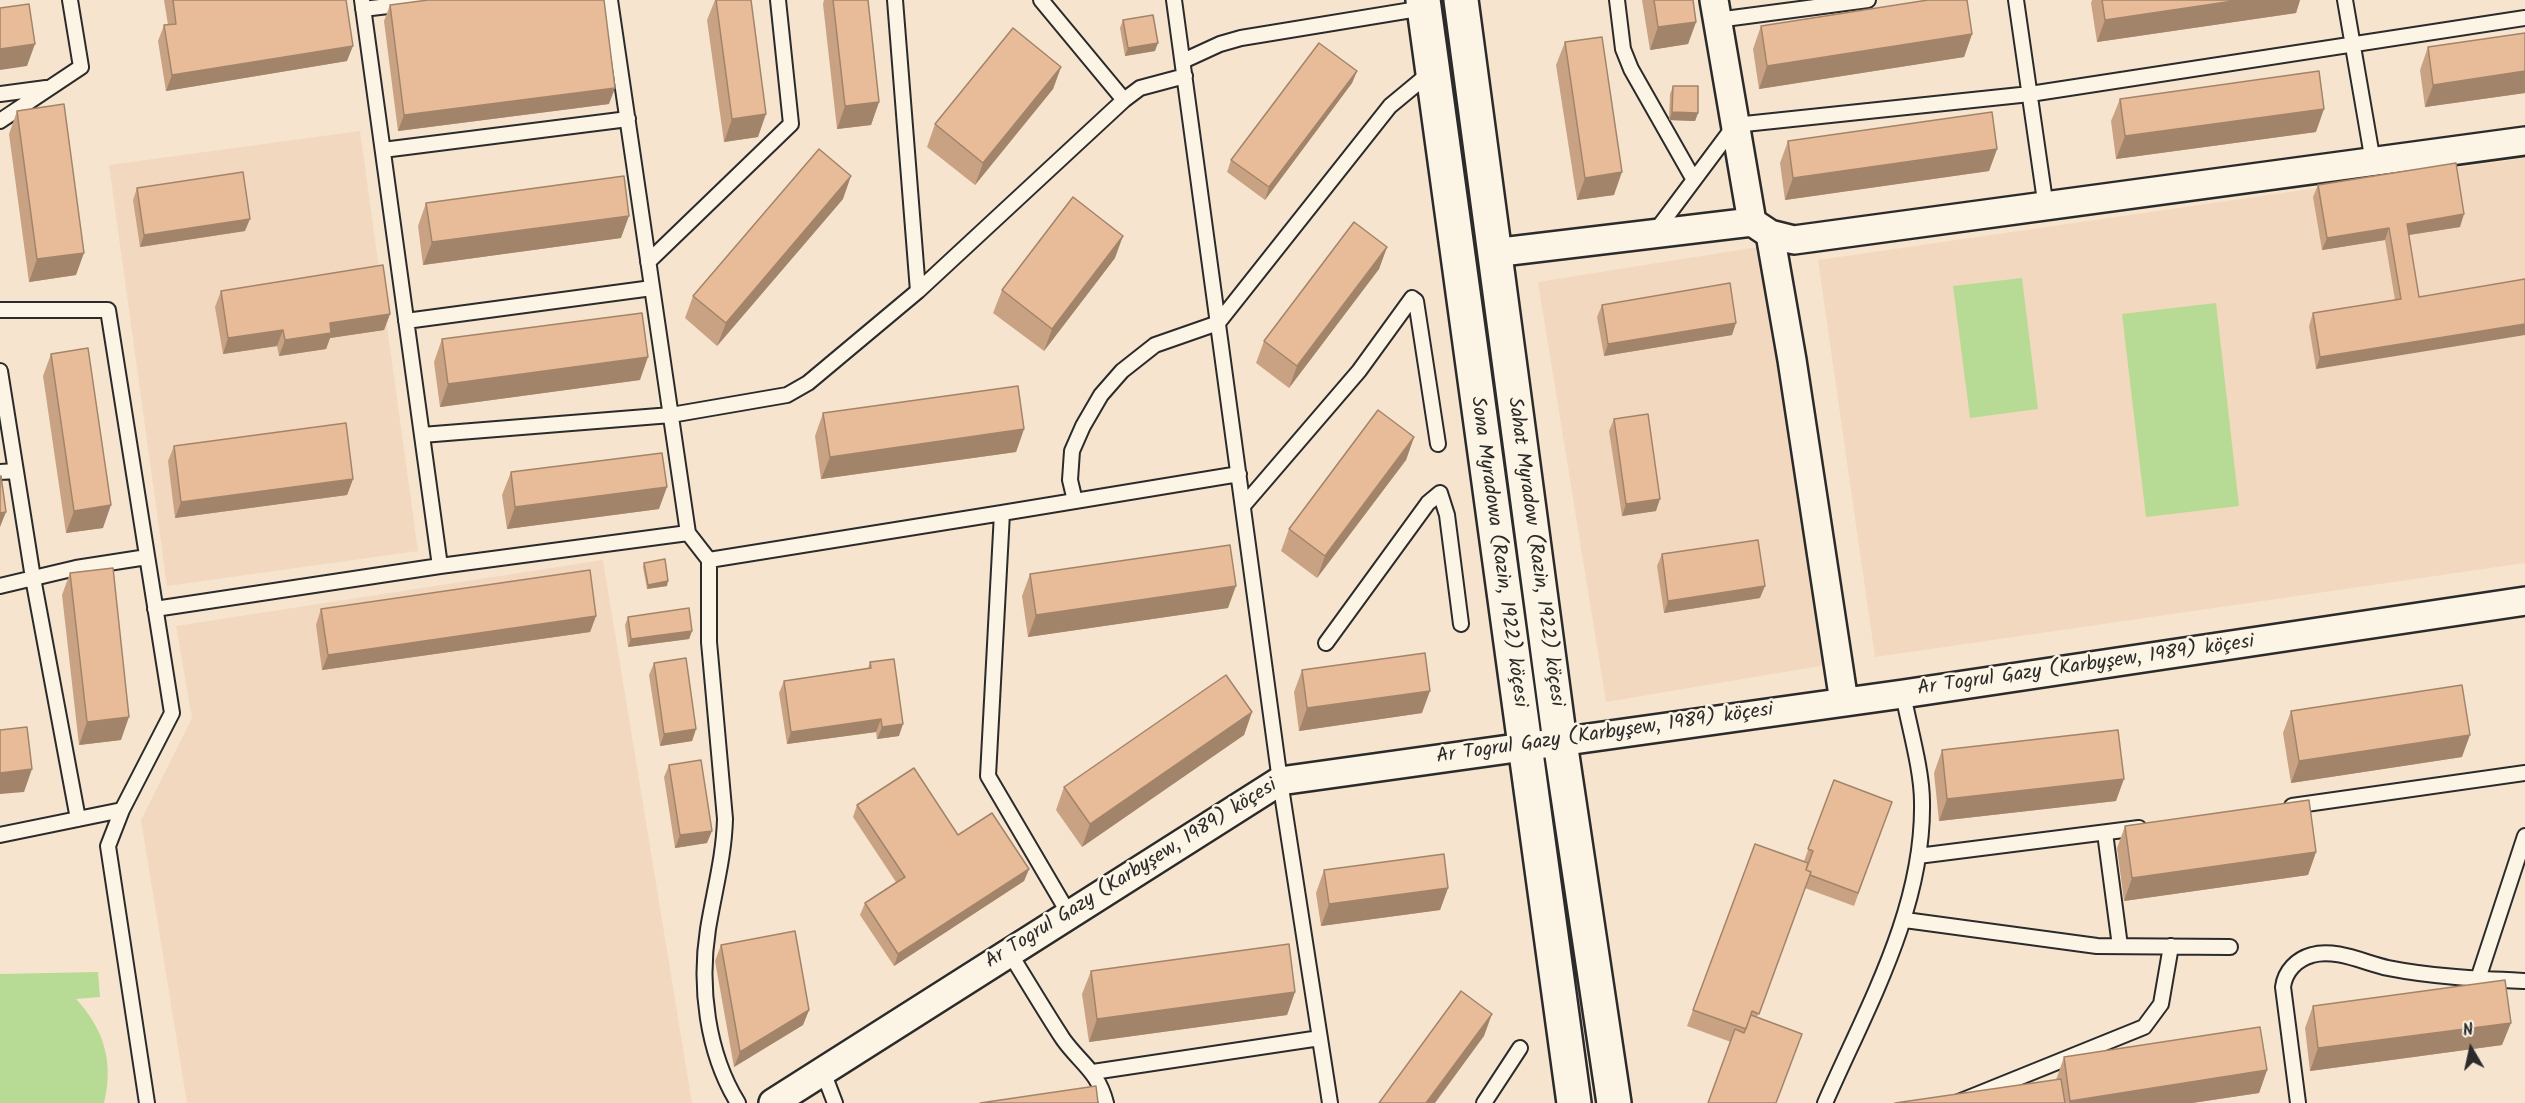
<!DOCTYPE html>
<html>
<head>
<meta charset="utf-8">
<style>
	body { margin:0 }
	#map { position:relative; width:2525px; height:1103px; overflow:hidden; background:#f6e4ce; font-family:Kalam,sans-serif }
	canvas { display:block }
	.north { position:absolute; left:2441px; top:1019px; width:60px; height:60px; -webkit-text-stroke:4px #fcf5e5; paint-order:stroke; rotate:351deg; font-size:16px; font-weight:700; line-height:24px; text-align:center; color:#2b2b2b }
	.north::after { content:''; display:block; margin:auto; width:21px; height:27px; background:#2b2b2b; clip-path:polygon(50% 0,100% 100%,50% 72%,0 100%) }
</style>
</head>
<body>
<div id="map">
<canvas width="2525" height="1103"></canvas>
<div class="north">N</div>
</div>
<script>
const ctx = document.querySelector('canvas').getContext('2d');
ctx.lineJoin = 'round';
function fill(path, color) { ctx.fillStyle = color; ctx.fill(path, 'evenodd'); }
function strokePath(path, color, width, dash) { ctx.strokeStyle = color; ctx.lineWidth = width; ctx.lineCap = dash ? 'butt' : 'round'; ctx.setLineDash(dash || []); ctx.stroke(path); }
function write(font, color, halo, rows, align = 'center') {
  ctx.font = font + ' Kalam,sans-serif'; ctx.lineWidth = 5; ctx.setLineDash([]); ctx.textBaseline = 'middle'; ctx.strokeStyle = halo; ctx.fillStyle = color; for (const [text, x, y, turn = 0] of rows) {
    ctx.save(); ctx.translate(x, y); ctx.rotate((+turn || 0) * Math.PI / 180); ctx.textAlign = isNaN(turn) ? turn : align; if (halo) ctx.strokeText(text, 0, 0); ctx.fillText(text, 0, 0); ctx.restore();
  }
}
fill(new Path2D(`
	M360,131l58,420 -251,35 -58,-421z
	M2525,158v405l-650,94 -57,-397z
	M1764,246l68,418 -226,38 -68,-420z
	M603,560l89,543h-505l-46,-283 51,-102 -16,-92z`), '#f2d8be');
fill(new Path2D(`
	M2022,278l16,131 -68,9 -17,-132z
	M2216,303l23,203 -93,11 -24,-203z
	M98,972l2,25 -24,2c28,30 38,63 28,104h-104v-129z`), '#b7da94');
const service = new Path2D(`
	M895,0l23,291
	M1041,0l83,100
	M1174,0l106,781 50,322
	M1617,0l6,49 8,20 63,111
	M2016,0l30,208
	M2345,0l28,162
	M363,9l76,-9
	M1717,20l151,-20
	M1183,61l37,-17 21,-6 183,-30
	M0,94l46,-6
	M0,121l81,-54 -11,-67
	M383,150l245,-31
	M1655,232l80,-107 295,-31 495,-76
	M648,262l143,-138 -13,-124
	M0,310h108l64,403 -50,97 -14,36 39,257
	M406,321l246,-33
	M0,371l33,207 45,241
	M422,435l249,-20 116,-20 21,-12 110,-92 206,-191 16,-12 45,-12
	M0,472l16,-1
	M1075,501l-5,-21 2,-29 11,-25 18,-31 21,-24 33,-26 63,-22 172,-217 41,-34
	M1243,506l116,-135 53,-73 4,3 22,143
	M688,533l21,27 293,-47
	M709,560v82l16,177c-1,38 -11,73 -17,110 -9,57 -1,124 30,174
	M440,566l248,-33 -78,-533
	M0,586l76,-18 71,-11
	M155,609l285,-43 -78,-566
	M1326,643l102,-140 12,-10 7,22 14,109
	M2292,806l233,-33
	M2105,833l15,113
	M0,835l122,-25
	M1918,856l221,-28
	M1069,914l-81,-138 14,-263 237,-39
	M1905,920l192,26 133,1
	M1009,952c18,29 35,58 54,87 17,24 35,32 43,64
	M2478,979l47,-143
	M822,1069l13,34
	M1093,1072l227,-34
	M1484,1103l36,-55
	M1825,1103c42,-96 99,-194 97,-301 0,-32 -13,-76 -19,-108
	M1956,1103l188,-76 17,-23 10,-58
	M2298,1103l-15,-116c2,-16 14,-28 29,-32 23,-7 53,8 76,13 45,9 92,11 137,13`);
const minor = new Path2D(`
	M1714,0l38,222
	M1770,234l22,126 52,342
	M1493,253l259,-31 18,12 24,6 731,-99
	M773,1103l507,-322 623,-87 622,-93`);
const secondary = new Path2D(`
	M1423,0l151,1103
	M1461,0l99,742 54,361`);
strokePath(service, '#2b2b2b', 18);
strokePath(minor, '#2b2b2b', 32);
strokePath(secondary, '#2b2b2b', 38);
strokePath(service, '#fcf5e5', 14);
strokePath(minor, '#fcf5e5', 27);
strokePath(secondary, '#fcf5e5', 33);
fill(new Path2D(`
	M164,0h182l1,61 -181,30 -8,-50 6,-16h4z
	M715,0h36l7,137 -34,5 -17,-122z
	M824,0h44l11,102 -8,23 -34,4 -14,-125z
	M1642,0h51l3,22 -8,22 -38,6z
	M2092,0h208l-4,13 -199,29 -6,-39z
	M390,5l219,99 -211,27 -14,-110z
	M1123,20l32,31 -30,5 -5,-28z
	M1761,26l211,8 -8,23 -205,32 -6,-40z
	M2525,33v60l-100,14 -5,-37 8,-23z
	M1565,42l49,153 -37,5 -21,-135z
	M1061,67l-8,22 -78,96 -48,-38 8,-23z
	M1357,71l-5,12 -87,117 -38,-28 4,-12z
	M1673,86l25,27 -3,8 -26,-1 1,-26z
	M2120,99l196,33 -200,27 -5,-38z
	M17,111l59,164 -47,7 -20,-148z
	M1788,141l209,8 -8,22 -204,29 -5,-37z
	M2318,185l142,42 -51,8 10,62 -103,72 -7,-43 4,-13 82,-13 -10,-60 -63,10 -9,-53z
	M137,188l108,43 -105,16 -7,-47z
	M843,199l-126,147 -32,-28 8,-22z
	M426,203l195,35 -198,27 -5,-39z
	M1387,247l-8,22 -90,119 -33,-25 8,-22z
	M1115,258l-71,93 -51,-38 9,-23z
	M221,291l169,23 -6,16 -54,8 -4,11 -47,7 -2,-10 -54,8 -8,-47z
	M1602,305l130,30 -128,21 -7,-39z
	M442,339l198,41 -200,27 -6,-45z
	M51,354l52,174 -37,5 -23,-157z
	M823,413l201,16 -8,23 -195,27 -6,-43z
	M1614,419l42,92 -34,5 -13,-85z
	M1414,437l-8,23 -89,118 -36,-27 8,-22z
	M174,446l179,33 -6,16 -172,23 -7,-57z
	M511,472l148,37 -152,20 -5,-34z
	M1662,554l98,44 -96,15 -7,-47z
	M644,563l23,23 -20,3 -4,-22z
	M70,573l51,167 -42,5 -17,-150z
	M1030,574l198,34 -200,29 -6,-41z
	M321,609l275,7 -6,16 -268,38 -6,-45z
	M628,617l64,14 -3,8 -61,8 -3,-22z
	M870,662l29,74 -22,3 -1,-7 -89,12 -8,-51 5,-12 84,-13z
	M654,663l42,66 -4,12 -32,5 -11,-71z
	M1302,670l120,43 -123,18 -5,-39z
	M2291,711l171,46 -171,26 -8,-50z
	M1252,712l-8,23 -162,112 -26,-37 8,-23z
	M1942,750l174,51 -177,20 -5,-48z
	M669,765l38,78 -32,5 -11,-71z
	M1834,780l58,22 -38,104 -49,-18 -48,129 45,17 -71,8 -44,-16 68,-182 53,19h1l-5,-2z
	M857,805l101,30 71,34 -5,12 -130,85 -34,-51 5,-12 31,-21 -43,-65z
	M2125,826l191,26 -8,23 -184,26 -7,-53z
	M1324,870l124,18 -8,22 -119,16 -5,-33z
	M721,945l88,65 -6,15 -69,42 -19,-106z
	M1091,971l204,21 -8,23 -198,27 -7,-48z
	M2313,1006l189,39 -192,26 -5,-43z
	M2064,1057l203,13 -8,23 -67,10h-297l161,-23z`), '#c8a283');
fill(new Path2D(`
	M2240,0h60l-4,13 -199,29 8,-22z
	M1696,22l-8,22 -38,6 8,-23z
	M1972,34l-8,23 -205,32 8,-23z
	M1158,43l-3,8 -30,5 3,-8z
	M35,44l-8,22 -27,4v-21z
	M353,46l-6,15 -181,30 6,-16z
	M1061,67l-8,22 -78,96 8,-22z
	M1357,71l-5,12 -87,117 4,-13z
	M2525,71v22l-100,14 8,-22z
	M615,88l-6,16 -211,27 6,-16z
	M879,102l-8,23 -34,4 8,-23z
	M2324,109l-8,23 -200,27 9,-23z
	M1672,112l26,1 -3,8 -26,-1z
	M766,114l-8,23 -34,5 8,-23z
	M1997,149l-8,22 -204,29 8,-22z
	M1622,172l-8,23 -37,5 8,-22z
	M851,176l-8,23 -126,147 9,-23z
	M2464,214l-4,13 -58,9 5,-12z
	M629,216l-8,22 -198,27 9,-23z
	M250,219l-5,12 -105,16 4,-12z
	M2389,228l-4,12 -63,10 5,-12z
	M1123,236l-8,22 -71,93 8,-22z
	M1387,247l-8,22 -90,119 8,-22z
	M84,253l-8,22 -47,7 8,-23z
	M390,314l-6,16 -54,8 -4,11 -47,7 6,-16 45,-17z
	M1736,323l-4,12 -128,21 4,-12z
	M2525,324v11l-209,34 4,-12z
	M283,330l-6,16 -54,8 5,-16z
	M648,357l-8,23 -200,27 8,-23z
	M1024,429l-8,23 -195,27 9,-22z
	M1414,437l-8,23 -89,118 8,-22z
	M353,479l-6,16 -172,23 6,-16z
	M667,487l-8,22 -152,20 8,-22z
	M1660,499l-4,12 -34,5 4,-12z
	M111,505l-8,23 -37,5 8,-22z
	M6,512l-6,15v-14z
	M668,581l-1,5 -20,3 1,-4z
	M1236,586l-8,22 -200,29 8,-22z
	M1765,586l-5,12 -96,15 4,-12z
	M596,616l-6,16 -268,38 6,-15z
	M692,631l-3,8 -61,8 3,-8z
	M1430,691l-8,22 -123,18 8,-23z
	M1252,712l-8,23 -162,112 8,-23z
	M129,717l-8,23 -42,5 8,-23z
	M881,719l-5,13 -89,12 4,-12z
	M903,724l-4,12 -22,3 5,-12z
	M696,729l-4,12 -32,5 4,-12z
	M2470,735l-8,22 -171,26 8,-22z
	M32,769l-8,23 -24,2v-21z
	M2124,779l-8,22 -177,20 8,-22z
	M712,831l-5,12 -32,5 5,-13z
	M2316,852l-8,23 -184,26 8,-23z
	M1029,869l-5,12 -130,85 4,-12z
	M1448,888l-8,22 -119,16 8,-22z
	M1295,992l-8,23 -198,27 8,-23z
	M809,1010l-6,15 -69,42 6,-15z
	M1492,1014l-8,22 -49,67h-9z
	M2511,1023l-9,22 -192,26 8,-23z
	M2267,1070l-8,23 -67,10h-123l1,-2z`), '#a2846a');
const building = new Path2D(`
	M173,0h173l7,46 -181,29 -8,-50 12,-1z
	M428,0h176l11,88 -211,27 -14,-110z
	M716,0h35l15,114 -34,5z
	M833,0h35l11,102 -34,4z
	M1654,0h39l3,22 -38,5z
	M1928,0h39l5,34 -205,32 -6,-40z
	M2102,0h138l-135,20z
	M29,4l6,40 -35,5v-41z
	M1153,15l5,28 -30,5 -5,-28z
	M1013,28l48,39 -78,96 -48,-39z
	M2525,33v38l-92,14 -5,-38z
	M1602,37l20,135 -37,6 -20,-136z
	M1319,43l38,28 -88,116 -38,-27z
	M2319,71l5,38 -199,27 -5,-37z
	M1673,86h25v27l-26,-1z
	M64,104l20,149 -47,6 -20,-148z
	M1992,112l5,37 -204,29 -5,-37z
	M819,149l32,27 -125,147 -33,-27z
	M2456,163l8,51 -57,10 12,73 106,-18v45l-205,33 -7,-44 88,-14 -12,-71 -62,10 -9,-53z
	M243,172l7,47 -106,16 -7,-47z
	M624,176l5,40 -197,26 -6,-39z
	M1073,197l50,39 -71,93 -50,-39z
	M1354,222l33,25 -90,119 -33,-25z
	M383,265l7,49 -60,9 1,10 -46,7 -2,-10 -55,8 -7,-47z
	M1730,283l6,40 -128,21 -6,-39z
	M642,313l6,44 -200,27 -6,-45z
	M88,348l23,157 -37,6 -23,-157z
	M1018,386l6,43 -194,28 -7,-44z
	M1378,410l36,27 -89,119 -36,-27z
	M1648,414l12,85 -34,5 -12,-85z
	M346,423l7,56 -172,23 -7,-56z
	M662,453l5,34 -152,20 -4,-35z
	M0,476h1l5,36 -6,1z
	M1758,540l7,46 -97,15 -6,-47z
	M1230,545l6,41 -200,29 -6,-41z
	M665,559l3,22 -20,4 -4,-22z
	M113,568l16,149 -42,5 -17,-149z
	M590,570l6,46 -268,39 -7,-46z
	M689,608l3,23 -61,8 -3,-22z
	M1425,653l5,38 -123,17 -5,-38z
	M686,658l10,71 -32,5 -10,-71z
	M894,659l9,65 -21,3 -1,-8 -90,13 -7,-51 87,-13 -1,-6z
	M1226,675l26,37 -162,112 -26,-37z
	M2462,685l8,50 -171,26 -8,-50z
	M27,727l5,42 -32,4v-43z
	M2118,730l6,49 -177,20 -5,-49z
	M701,760l11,71 -32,4 -11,-70z
	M914,768l44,67 34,-22 37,56 -131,85 -33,-51 40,-26 -48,-72z
	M1834,780l58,22 -34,91 -48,-18 1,-3 -5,-2 7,-19 -5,-2z
	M2309,800l7,52 -184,26 -7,-52z
	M1755,844l53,19 -2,7 5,2 -52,142 -7,-3 -6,18 -53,-19z
	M1444,854l4,34 -119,16 -5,-34z
	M795,931l14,79 -69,42 -19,-107z
	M1289,944l6,48 -198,27 -6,-48z
	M2505,980l6,43 -193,25 -5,-42z
	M1461,991l31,23 -66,89h-47z
	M1751,1015l51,19 -26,69h-68l27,-74 9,4z
	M2260,1027l7,43 -197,31 -6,-44z
	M2061,1079l4,24h-170z
	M1096,1086l2,17h-118z`);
fill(building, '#e8bc98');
strokePath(building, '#a2846a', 1.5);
write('20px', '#2b2b2b', '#fcf5e5', [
	["Sona Myradowa (Razin, 1922) köçesi",1497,552,82],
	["Sahat Myradow (Razin, 1922) köçesi",1534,552,82],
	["Ar Togrul Gazy (Karbyşew, 1989) köçesi",2086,667,-8],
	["Ar Togrul Gazy (Karbyşew, 1989) köçesi",1605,735,-8],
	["Ar Togrul Gazy (Karbyşew, 1989) köçesi",1132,875,-32]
]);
</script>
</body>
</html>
